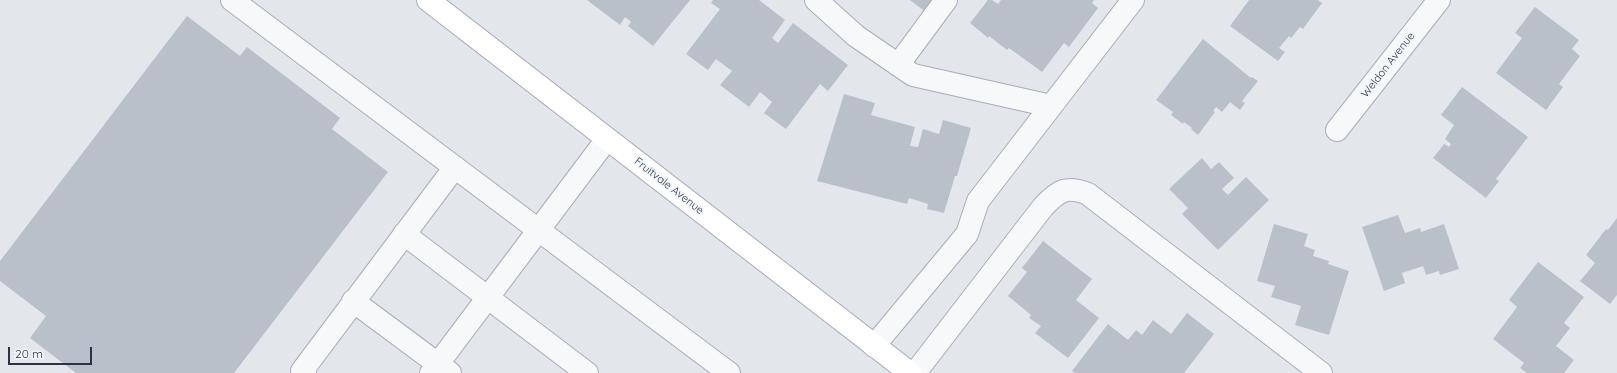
<!DOCTYPE html>
<html>
<head>
<meta charset="utf-8">
<style>
	body { margin:0 }
	#map { position:relative; width:1617px; height:373px; overflow:hidden; background:#e3e7ec; font-family:Quicksand,sans-serif }
	canvas { display:block }
	.scale { position:absolute; left:8px; top:347px; width:84px; height:18px; box-sizing:border-box; border:2px solid #2a3446; border-top:0; padding-left:5px; font-size:12px; line-height:14px; white-space:nowrap; color:#2a3446; -webkit-text-stroke:3px #f3f6f9; paint-order:stroke }
</style>
</head>
<body>
<div id="map">
<canvas width="1617" height="373"></canvas>
<div class="scale">20 m</div>
</div>
<script>
const ctx = document.querySelector('canvas').getContext('2d');
ctx.lineJoin = 'round';
function fill(path, color) { ctx.fillStyle = color; ctx.fill(path, 'evenodd'); }
function strokePath(path, color, width, dash) { ctx.strokeStyle = color; ctx.lineWidth = width; ctx.lineCap = dash ? 'butt' : 'round'; ctx.setLineDash(dash || []); ctx.stroke(path); }
function write(font, color, halo, rows, align = 'center') {
  ctx.font = font + ' Quicksand,sans-serif'; ctx.lineWidth = 3.5; ctx.setLineDash([]); ctx.textBaseline = 'middle'; ctx.strokeStyle = halo; ctx.fillStyle = color; for (const [text, x, y, turn = 0] of rows) {
    ctx.save(); ctx.translate(x, y); ctx.rotate((+turn || 0) * Math.PI / 180); ctx.textAlign = isNaN(turn) ? turn : align; if (halo) ctx.strokeText(text, 0, 0); ctx.fillText(text, 0, 0); ctx.restore();
  }
}
fill(new Path2D(`
	M587,0h103l-37,46 -25,-20 3,-4 -6,-5 -5,8z
	M713,0h46l26,20 -13,18 6,5 15,-20 55,42 -20,26 -8,-7 -34,45 -22,-16 8,-11 -12,-10 -11,15 -29,-22 12,-14 -16,-12 -8,11 -22,-16 34,-45 -9,-6z
	M910,0h27l-10,13z
	M988,0h4l6,4 3,-4h93l-2,3 6,5 -29,39 -5,-4 -22,29 -33,-24 -2,2 -18,-14 -1,2 -18,-15z
	M1249,0h69l4,3 -19,26 -3,-2 -9,11 -2,-2 -10,12 6,4 -7,9 -48,-35z
	M1535,7l44,33 -7,9 8,7 -21,28 4,3 -17,23 -50,-37 26,-35 -7,-5z
	M187,16l53,40 7,-9 93,71 -8,11 56,43 -154,201h-158l-46,-35 16,-22 -46,-35v-20z
	M1203,39l48,39 1,-1 6,4 -16,20 3,2 -5,7 -10,-8 -8,10 -6,-5 -3,4 2,1 -17,23 -7,-6 1,-1 -8,-6 -1,2 -12,-9 2,-3 -17,-12z
	M1462,87l66,50 -32,42 3,2 -13,17 -53,-40 11,-14 5,3 2,-3 -6,-5 9,-14 -13,-10z
	M844,94l31,9 -4,12 44,12 -5,19 8,1 5,-18 16,5 4,-14 28,8 -14,48h-2l-11,37 -17,-4 1,-5 -19,-6 -2,6 -90,-23z
	M1202,158l9,11 8,-7 15,16 -12,11 6,6 18,-18 23,23 -51,50 -36,-36 6,-6 -19,-19z
	M1398,215l7,18 15,-5 1,4 23,-8 15,45 -19,6 -1,-4 -13,4 -3,-9 -21,7 3,10 -21,8 -22,-64z
	M1617,218v77l-7,9 -30,-23 15,-18 -9,-8 20,-26 2,1z
	M1274,224l34,10 -4,12 11,4 -2,6 16,5 -1,3 21,7 -20,64 -34,-10 6,-19 -30,-9 4,-11 -18,-5z
	M1043,241l49,38 -16,21 23,18 -31,40 -33,-25 6,-7 -12,-8 2,-3 -23,-19 19,-24 -5,-4z
	M1538,262l46,35 -20,26 6,5 -14,18 18,14 -10,13h-37l-7,-5 4,-5 -31,-24 24,-32 -8,-7z
	M1187,313l27,21 -30,39h-109l-3,-2 36,-47 20,16 8,-10 6,5 11,-15 18,14z`), '#bac0ca');
const minor = new Path2D(`
	M232,0l497,373
	M816,0l40,36 57,39 138,31
	M898,65l48,-65
	M1337,130l102,-130
	M404,234l183,139
	M353,301l97,72
	M874,346l93,-112 11,-33 155,-201
	M305,373l-3,-2 153,-204
	M431,373l176,-234
	M915,373l128,-166c15,-16 23,-22 45,-13l233,179`);
const major = new Path2D(`
	M428,0l482,373`);
strokePath(minor, '#a8aeb7', 24);
strokePath(major, '#a2abb8', 24);
strokePath(minor, '#f6f8fa', 22);
strokePath(major, '#fff', 22);
write('11px', '#2a3446', '#f3f6f9', [
	["Weldon Avenue",1388,65,-52],
	["Fruitvale Avenue",669,186,38]
]);
</script>
</body>
</html>
